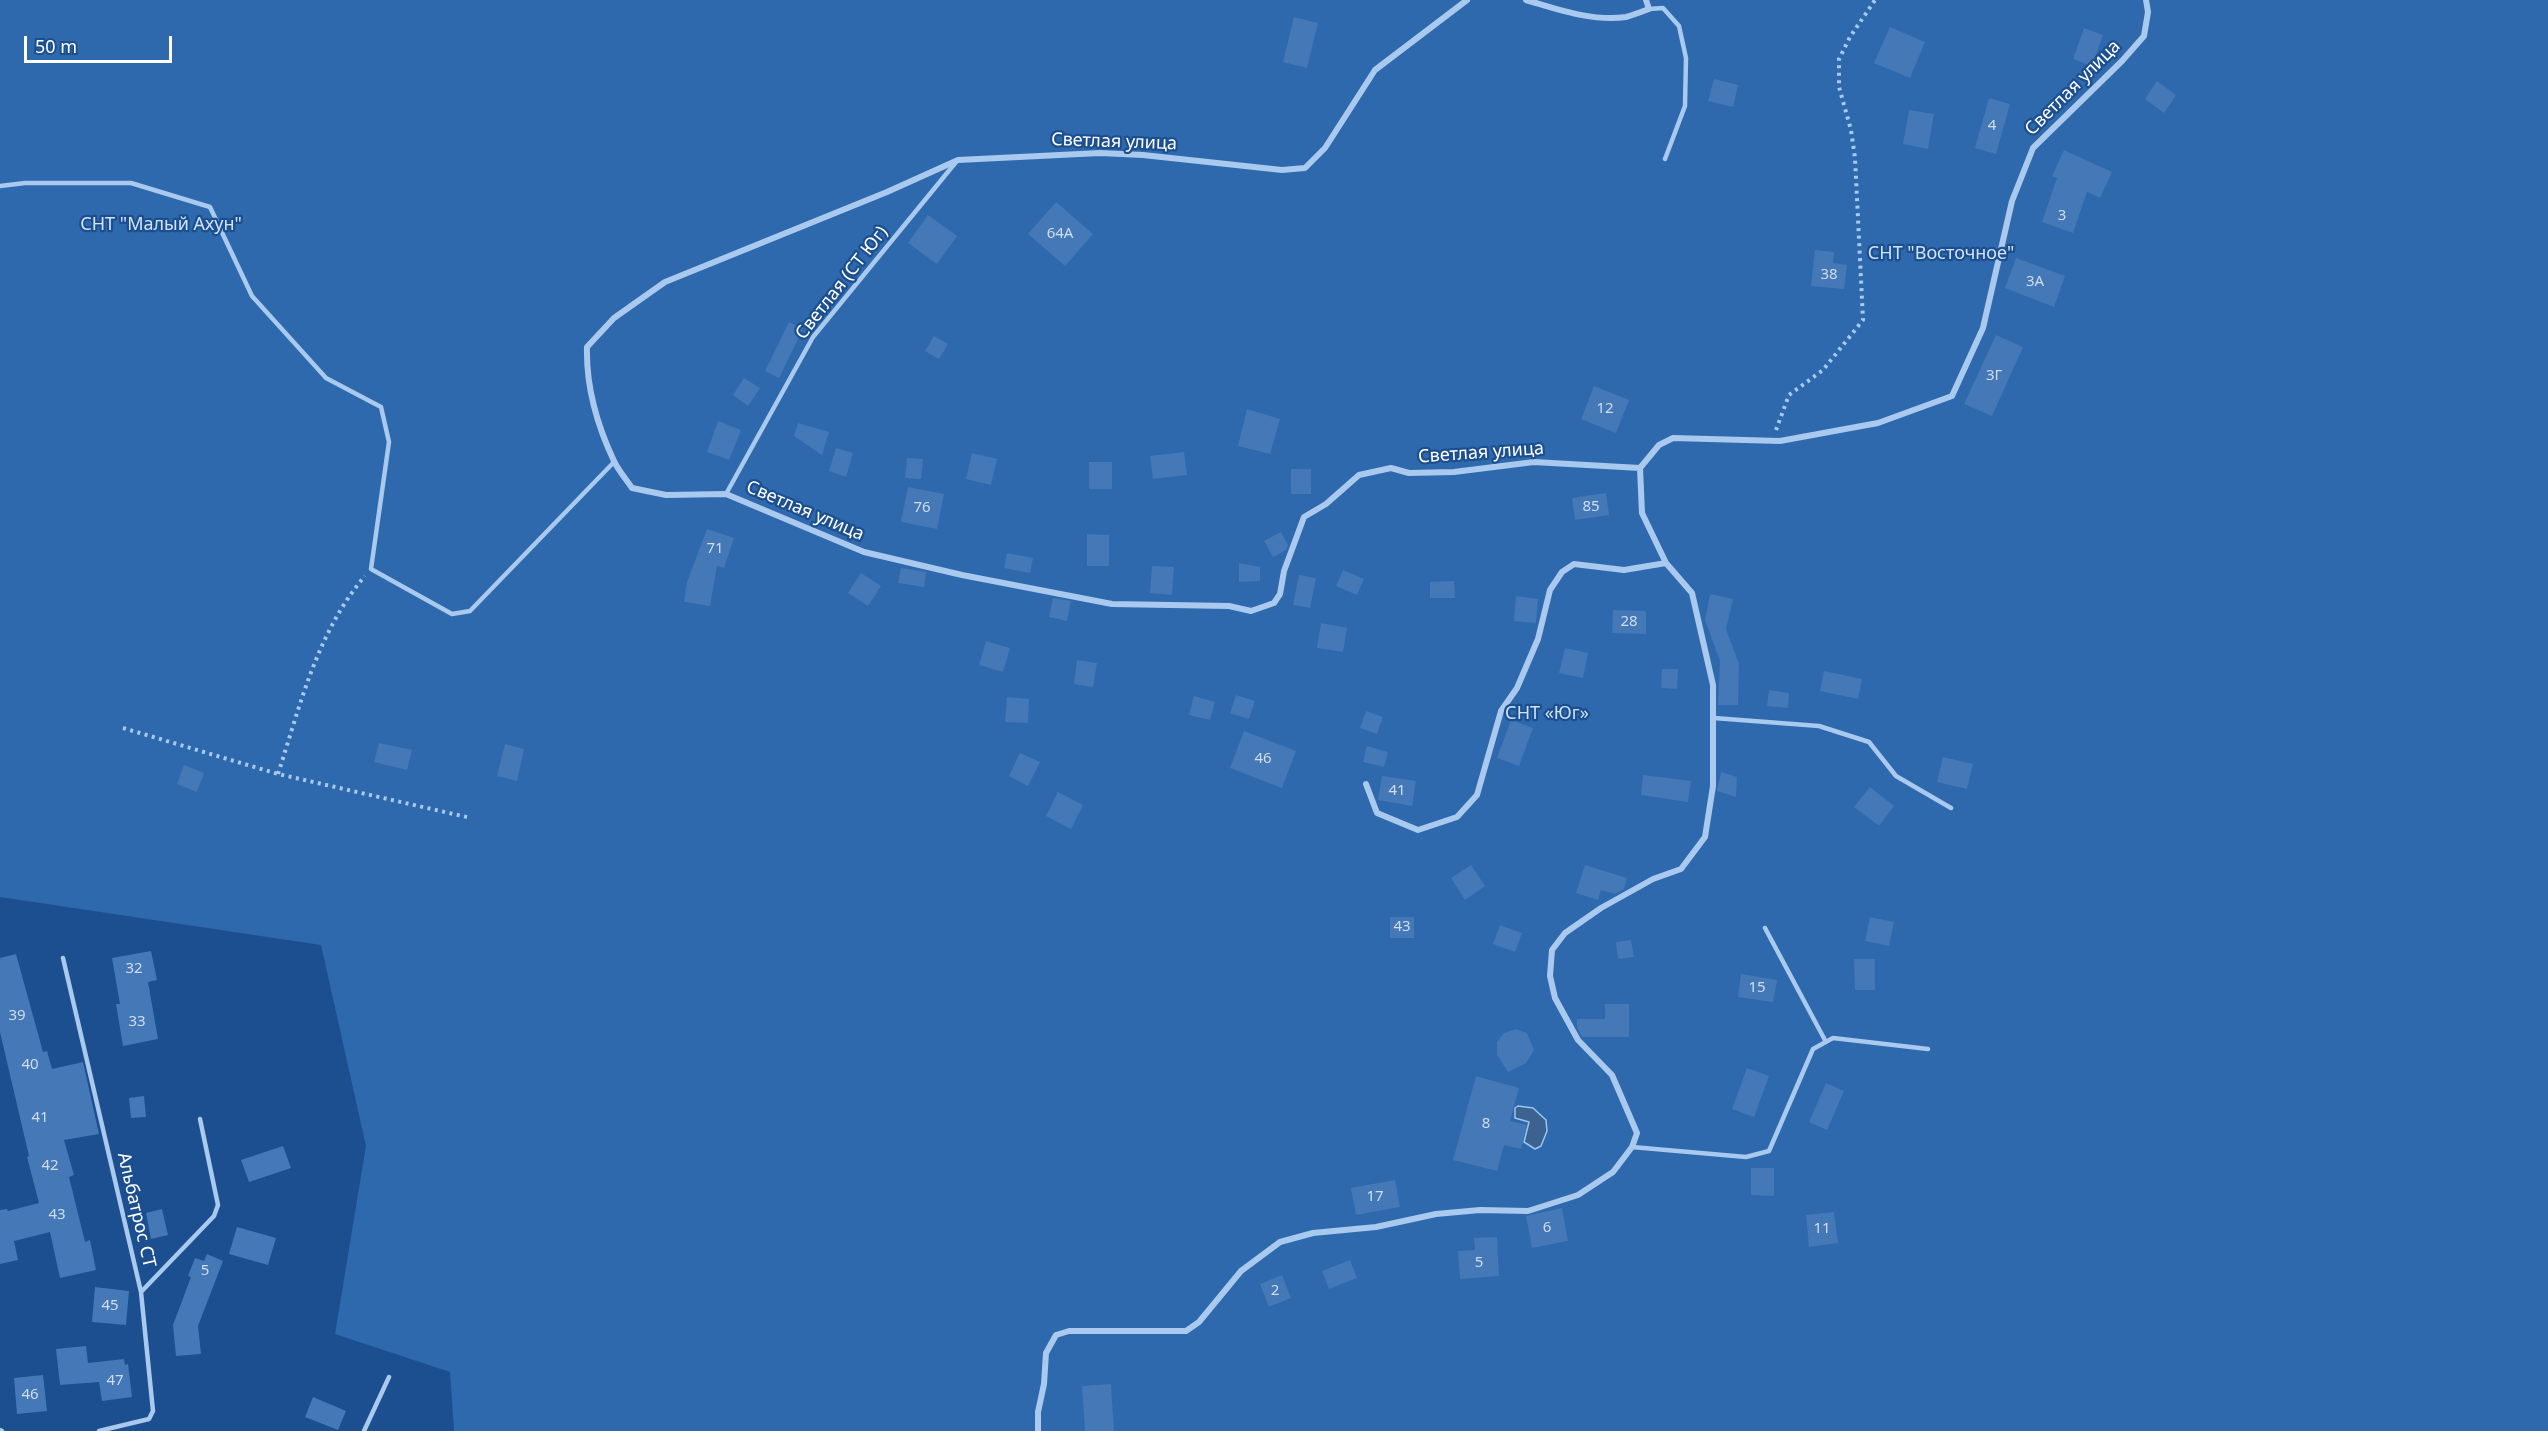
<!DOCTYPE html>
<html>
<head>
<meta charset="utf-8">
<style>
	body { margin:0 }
	#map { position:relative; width:2548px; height:1431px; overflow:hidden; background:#1b4f8f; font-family:"Noto Sans",sans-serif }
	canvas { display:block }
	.scale { position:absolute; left:24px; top:36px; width:148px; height:27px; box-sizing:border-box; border:3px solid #fff; border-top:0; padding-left:8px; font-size:18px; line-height:21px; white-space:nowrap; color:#fff; -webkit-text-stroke:4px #1b4f8f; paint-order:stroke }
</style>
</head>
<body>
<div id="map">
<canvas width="2548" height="1431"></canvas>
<div class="scale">50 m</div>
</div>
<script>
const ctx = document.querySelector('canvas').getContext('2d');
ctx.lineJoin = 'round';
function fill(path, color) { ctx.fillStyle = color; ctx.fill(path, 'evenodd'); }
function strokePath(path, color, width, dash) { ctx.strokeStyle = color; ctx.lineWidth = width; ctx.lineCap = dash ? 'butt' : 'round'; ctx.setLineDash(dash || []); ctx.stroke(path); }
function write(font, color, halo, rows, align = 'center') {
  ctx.font = font + ' "Noto Sans",sans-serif'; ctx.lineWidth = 4.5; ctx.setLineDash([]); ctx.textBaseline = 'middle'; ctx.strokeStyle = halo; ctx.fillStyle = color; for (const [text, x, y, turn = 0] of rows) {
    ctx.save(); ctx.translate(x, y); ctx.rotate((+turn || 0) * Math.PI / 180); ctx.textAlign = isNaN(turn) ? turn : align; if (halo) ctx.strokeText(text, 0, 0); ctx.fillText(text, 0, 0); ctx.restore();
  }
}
fill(new Path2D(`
	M0,0h2548v1431h-2094l-4,-59 -115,-38 31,-188 -45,-201 -321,-48z`), '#2e69ad');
const water = new Path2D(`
	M1518,1106l15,2 13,12 1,11 -6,15 -6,3 -11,-7 5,-20 -14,-4v-10z`);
fill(water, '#3c6290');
strokePath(water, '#9cc4f0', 1.5);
fill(new Path2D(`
	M1294,17l24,6 -11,45 -24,-6z
	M1890,27l35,15 -15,36 -36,-15z
	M2084,28l19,7 -11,31 -19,-7z
	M1714,79l24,6 -5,22 -25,-6z
	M2157,81l19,14 -12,18 -19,-14z
	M1989,98l21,6 -14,50 -21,-6z
	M1909,110l25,4 -6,35 -25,-5z
	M2064,150l48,22 -12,26 -13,-6 -14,41 -31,-11 15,-44 -5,-2z
	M1056,202l37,32 -28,32 -37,-32z
	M928,215l29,21 -20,28 -29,-21z
	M1815,250l19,2 -1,11 14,2 -3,24 -33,-3z
	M2016,258l49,18 -11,31 -49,-19z
	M789,322l14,7 -24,49 -14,-7z
	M1996,335l27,12 -31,69 -28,-12z
	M934,336l14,8 -9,15 -14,-8z
	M744,378l16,10 -12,18 -15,-11z
	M1594,386l35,14 -13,33 -35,-14z
	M1247,409l33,10 -10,35 -32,-8z
	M718,421l23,9 -12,30 -22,-8z
	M798,423l31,9 -7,23 -28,-19z
	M836,448l17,5 -7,24 -17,-6z
	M1184,452l3,23 -34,4 -3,-23z
	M972,453l25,6 -6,26 -25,-6z
	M907,458l16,1 -2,20 -16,-1z
	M1089,462h23v27h-23z
	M1291,469h20v25h-20z
	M908,487l36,7 -7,35 -36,-7z
	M1606,493l3,22 -34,5 -3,-22z
	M707,529l27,9 -10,30 -7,-2 -7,40 -26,-4 3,-20z
	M1281,532l7,13 -2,5 -13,7 -9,-16z
	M1087,534l22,1v31h-22z
	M1007,553l26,5 -3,15 -26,-5z
	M1239,563l21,4v14l-21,1z
	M1152,566l22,1 -2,28 -22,-2z
	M901,568l25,4 -2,15 -26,-4z
	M1343,570l21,9 -7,16 -21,-9z
	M861,573l20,13 -13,20 -20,-13z
	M1299,575l17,3 -6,30 -17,-3z
	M1454,581l1,17h-25v-16z
	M1710,594l23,5 -7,30 13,35 -1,41h-20l2,-44 -15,-41z
	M1516,596l22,3 -2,24 -22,-2z
	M1053,598l18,3 -4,20 -18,-4z
	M1613,610l33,1v23l-34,-1z
	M1321,623l26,5 -4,24 -26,-4z
	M986,641l24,7 -7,24 -24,-7z
	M1565,648l23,5 -5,25 -24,-5z
	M1077,660l20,3 -4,24 -19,-3z
	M1662,669h16l-1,20 -16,-1z
	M1824,671l38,8 -4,20 -38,-8z
	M1769,690l20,3 -1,15 -21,-2z
	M1236,695l19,6 -6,18 -19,-6z
	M1194,696l21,6 -5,18 -21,-5z
	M1007,697l22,2 -1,24 -23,-1z
	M1366,711l17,6 -6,17 -17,-6z
	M1511,720l22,8 -14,38 -22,-8z
	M1244,731l52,20 -14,37 -52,-20z
	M379,743l33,7 -5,20 -33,-8z
	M505,744l19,5 -7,32 -20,-5z
	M1367,746l21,6 -4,15 -21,-5z
	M1020,753l20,9 -12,24 -19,-10z
	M1943,757l30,7 -6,25 -30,-7z
	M184,765l20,8 -7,19 -20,-8z
	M1721,772l16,5 -1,20 -19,-6z
	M1643,775l48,6 -3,21 -47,-7z
	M1382,776l34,5 -4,25 -34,-6z
	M1870,787l24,19 -15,20 -25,-19z
	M1058,792l25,13 -12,24 -25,-13z
	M1471,865l14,21 -20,14 -14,-22z
	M1585,865l42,13 -3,11 -9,5 -14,-4 -3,10 -22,-7z
	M1390,917h24v21h-24z
	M1870,917l24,5 -5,24 -24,-5z
	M1500,925l22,8 -7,19 -22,-8z
	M1631,940l3,17 -16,2 -2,-17z
	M151,951l6,29 -9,2 10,57 -35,7 -7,-42h4l-8,-46z
	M16,954l27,98 4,-1 5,18 31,-7 16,72 -35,6 10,35 -5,2 16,65 5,-2 6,30 -36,8 -10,-46 -36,9 4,19 -18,4v-54l7,-1 1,2 31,-8 -12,-46 2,-1 -29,-124v-74z
	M1854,959h21v31h-20z
	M1741,974l36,6 -4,22 -35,-5z
	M1605,1004h24v33h-47l-5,-10v-8h28z
	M1516,1029l11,4 7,17 -8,13 -18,9 -11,-17v-13l7,-9z
	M1747,1068l22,8 -15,41 -22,-8z
	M1476,1076l43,12 -9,33 17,4 -6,24 -17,-4 -7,26 -44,-11z
	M1826,1083l18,8 -17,39 -18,-8z
	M144,1096l2,21 -15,1 -2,-20z
	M283,1146l8,22 -42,14 -8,-22z
	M1751,1168h23v28l-23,-1z
	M1395,1180l5,27 -44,8 -5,-27z
	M1562,1208l6,33 -36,7 -6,-32z
	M162,1209l6,26 -17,4 -5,-26z
	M1834,1212l4,31 -29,4 -3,-32z
	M237,1227l39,11 -8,27 -39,-11z
	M1497,1237l2,39 -39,3 -2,-28 17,-1 -1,-12z
	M207,1254l16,7 -25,65 3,28 -25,2 -3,-31 18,-48 -3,-1 7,-18 9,3z
	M1350,1260l7,18 -28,11 -7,-18z
	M1282,1275l9,23 -22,9 -9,-23z
	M95,1287l34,4 -3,34 -34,-3z
	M86,1346l2,17 36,-4 1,6 3,-1 4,33 -30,4 -3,-19 -39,3 -4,-36z
	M43,1375l4,36 -30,3 -3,-36z
	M1111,1384l3,47h-29l-3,-45z
	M313,1397l33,14 -8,19 -33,-13z`), '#4478b7');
strokePath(new Path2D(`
	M1776,430l13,-35 34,-25 40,-50 -8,-162 -4,-28 -12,-43v-28l11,-22 25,-37
	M123,728l155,46 193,44
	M278,774c22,-68 39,-142 87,-198`), '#a9c9ee', 4, [3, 4.5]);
strokePath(new Path2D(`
	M1649,9l14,-1 16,18 7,32 -1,48 -20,53
	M0,186l25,-3h106l79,24 42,89 74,82 55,29 8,35 -18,127 81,45 18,-3 144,-149
	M726,494l87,-157 143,-175
	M1714,718l105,8 50,16 27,34 55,32
	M1765,928l61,114
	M63,958l78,334 12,119 -4,8 -50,12
	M1632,1147l114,10 23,-6 44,-102 20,-11 95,11
	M141,1292l73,-76 4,-11 -18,-86
	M0,1430l2,1
	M364,1431l25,-54`), '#a9c9ee', 4.5);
strokePath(new Path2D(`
	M1467,0l-92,70 -50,78 -20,20 -23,2 -139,-15 -43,-2 -142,7 -71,32 -222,90 -51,36 -27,29c-1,38 10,78 27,114 4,9 12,18 18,27l34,7 60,-1 138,58 98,23 150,29 117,2 22,5 23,-8 6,-9 4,-23 20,-54 22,-13 33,-29 32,-7 18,5 45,-1 80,-10 106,6 19,-23 14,-7 107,3 98,-18 74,-27 31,-68 29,-127 21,-53 89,-87 22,-25 4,-24 -2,-12
	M1526,0c31,9 67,22 100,17 7,-2 15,-5 23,-8l-3,-9
	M1366,784l11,29 41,17 39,-13 20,-22 24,-84 16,-23 21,-49 12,-49 12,-18 12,-8 50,6 42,-7
	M1038,1431v-19l6,-28 2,-31 10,-18 13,-4h117l13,-9 42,-51 39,-29 33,-9 63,-6 60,-13 44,-4 48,1 50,-16 35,-23 19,-25 5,-14 -25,-58 -34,-35 -23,-42 -5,-22 2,-26 13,-17 36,-25 52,-29 28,-10 24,-32 8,-51v-101l-21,-92 -26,-30 -24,-50 -2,-45`), '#a9c9ee', 6);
write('15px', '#d0dded', null, [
	["4",1992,126],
	["3",2062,216],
	["64А",1060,234],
	["38",1829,275],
	["3А",2035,282],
	["3Г",1994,376],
	["12",1605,409],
	["85",1591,507],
	["76",922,508],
	["71",715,549],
	["28",1629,622],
	["46",1263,759],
	["41",1397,791],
	["43",1402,927],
	["32",134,969],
	["15",1757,988],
	["39",17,1016],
	["33",137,1022],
	["40",30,1065],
	["41",40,1118],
	["8",1486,1124],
	["42",50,1166],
	["17",1375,1197],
	["43",57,1215],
	["6",1547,1228],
	["11",1822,1229],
	["5",1479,1263],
	["5",205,1271],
	["2",1275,1291],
	["45",110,1306],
	["47",115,1381],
	["46",30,1395]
]);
write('18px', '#fff', '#1b4f8f', [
	["Светлая улица",2073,88,-45],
	["Светлая улица",1114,142,2],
	["Светлая (СТ Юг)",842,283,-52],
	["Светлая улица",1481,453,-4],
	["Светлая улица",805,511,23],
	["Альбатрос СТ",136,1210,77]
]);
write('18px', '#cfe3fa', '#1b4f8f', [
	["СНТ \"Малый Ахун\"",161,225],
	["СНТ \"Восточное\"",1941,254],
	["СНТ «Юг»",1547,714]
]);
</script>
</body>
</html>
